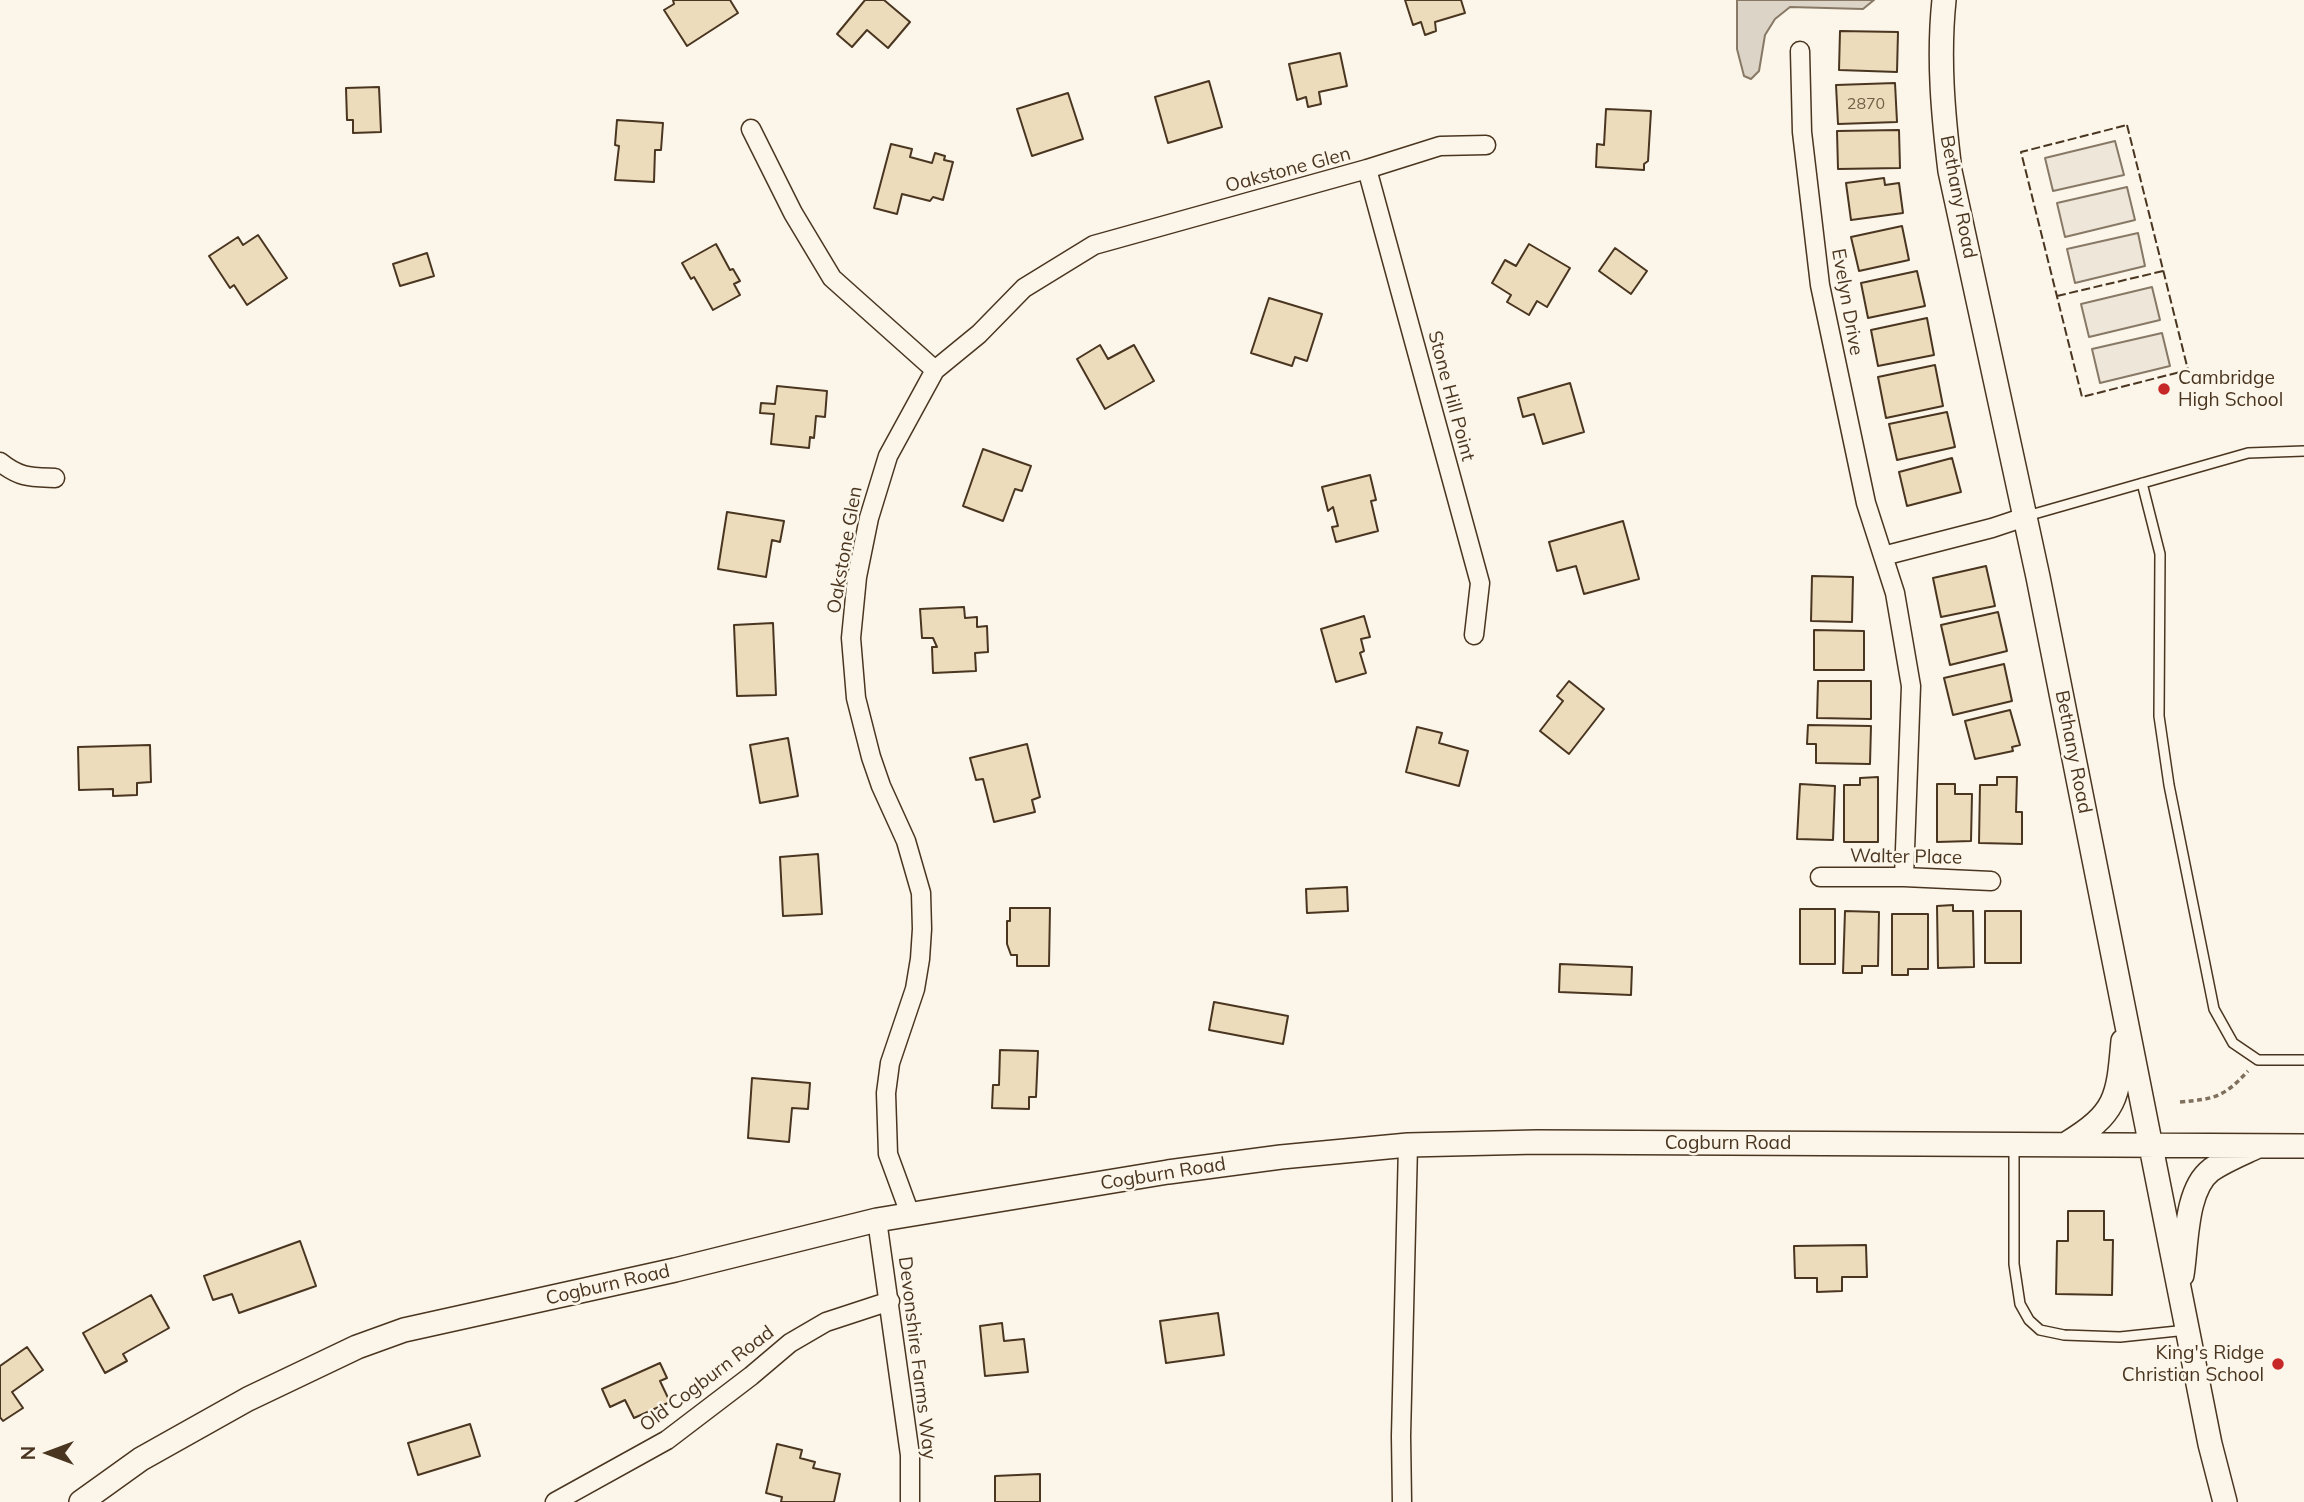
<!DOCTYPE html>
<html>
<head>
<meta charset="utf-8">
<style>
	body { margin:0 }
	#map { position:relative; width:2304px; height:1502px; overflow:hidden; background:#fbf6e9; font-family:Mulish,sans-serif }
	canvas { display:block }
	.north { position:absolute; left:14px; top:1418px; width:70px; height:70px; -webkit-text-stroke:5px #fbf6e9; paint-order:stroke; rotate:270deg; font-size:19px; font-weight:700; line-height:28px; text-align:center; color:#4a3520 }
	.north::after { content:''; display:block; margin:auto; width:24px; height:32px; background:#4a3520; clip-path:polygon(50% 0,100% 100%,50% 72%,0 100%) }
</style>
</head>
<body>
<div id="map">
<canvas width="2304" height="1502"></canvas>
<div class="north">N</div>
</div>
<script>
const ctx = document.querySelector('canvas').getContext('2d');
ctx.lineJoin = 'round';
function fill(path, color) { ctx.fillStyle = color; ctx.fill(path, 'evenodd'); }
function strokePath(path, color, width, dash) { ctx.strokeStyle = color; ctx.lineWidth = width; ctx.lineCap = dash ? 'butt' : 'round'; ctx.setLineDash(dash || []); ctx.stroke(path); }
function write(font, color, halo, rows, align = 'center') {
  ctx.font = font + ' Mulish,sans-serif'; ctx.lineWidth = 5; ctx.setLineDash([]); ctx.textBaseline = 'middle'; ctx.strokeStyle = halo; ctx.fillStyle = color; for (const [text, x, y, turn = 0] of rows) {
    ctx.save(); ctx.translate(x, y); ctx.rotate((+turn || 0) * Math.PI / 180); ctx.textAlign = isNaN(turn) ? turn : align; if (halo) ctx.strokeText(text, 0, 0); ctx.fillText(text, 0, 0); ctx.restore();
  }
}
const green = new Path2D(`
	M2115,141l9,34 -71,16 -8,-33z
	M2127,187l8,33 -70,17 -8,-34z
	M2138,233l7,33 -70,17 -8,-34z
	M2152,287l8,33 -71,17 -8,-33z
	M2162,333l8,33 -70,17 -8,-34z`);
fill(green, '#ede6d9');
strokePath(green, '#887966', 2);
const water = new Path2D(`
	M1737,0h137l-11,9 -73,-2 -15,12 -10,16 -6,36 -8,8 -7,-3 -7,-27z`);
fill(water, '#dcd4c6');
strokePath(water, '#887966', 2);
const building = new Path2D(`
	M673,0h57l8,13 -51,33 -23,-36 10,-6z
	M865,0h19l26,22 -22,26 -21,-18 -15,17 -15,-13z
	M1405,0h56l4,13 -30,9 1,9 -11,4 -4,-13 -8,3z
	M1840,31l58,1 -1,40 -58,-2z
	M1340,53l7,33 -28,6 2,12 -13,3 -2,-10 -9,3 -8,-36z
	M1209,81l13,46 -54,16 -13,-46z
	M1895,83l2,39 -59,2 -2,-39z
	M379,87l2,45 -28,1v-13h-6l-1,-32z
	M1068,93l15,46 -51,17 -15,-47z
	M1606,109l45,2 -3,50 -4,3v6l-48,-3 1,-23 7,1z
	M617,120l46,3 -2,27h-6l-1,32 -39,-2 4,-34 -4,-1z
	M1899,130l1,38 -62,1 -1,-38z
	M891,144l21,5 -2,8 22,6 3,-10 10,3 -1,4 9,2 -10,38 -10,-3 -3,4 -28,-7 -5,20 -23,-6z
	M1884,178l1,7 14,-2 4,30 -52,7 -5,-37z
	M1902,226l7,34 -50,11 -8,-34z
	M258,235l29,43 -40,27 -13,-20 -4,3 -21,-32 29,-19 5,8z
	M716,244l14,26 3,-1 7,12 -6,3 6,11 -27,15 -19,-33 -3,2 -9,-16z
	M1529,244l41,24 -23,39 -10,-6 -8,14 -22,-13 4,-7 -19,-12 13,-23 11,6z
	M1615,248l32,23 -16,23 -32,-23z
	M427,253l7,23 -34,10 -7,-22z
	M1917,271l8,35 -57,12 -7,-35z
	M1269,298l53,16 -15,47 -12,-4 -3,9 -41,-13z
	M1927,318l7,37 -56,11 -7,-36z
	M1100,345l8,14 26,-14 20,36 -49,28 -28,-50z
	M1935,365l8,41 -57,12 -8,-41z
	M1570,383l14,49 -41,12 -9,-30 -11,3 -5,-19z
	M777,386l50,5 -2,26 -9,-1 -2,22 -4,-1 -1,11 -38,-4 3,-30 -14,-1 1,-10 14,1z
	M1947,412l8,35 -58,13 -8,-36z
	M983,449l48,17 -9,25 -7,-2 -12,32 -40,-15z
	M1952,458l9,34 -54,14 -8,-34z
	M1370,475l6,25 -5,1 7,30 -42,11 -4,-15 6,-1 -5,-19 -5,4 -6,-24z
	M727,512l57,9 -4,21 -8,-2 -6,37 -48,-8z
	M1623,521l16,58 -55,15 -8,-28 -19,5 -8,-29z
	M1986,566l9,40 -54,11 -8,-39z
	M1812,576l41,1 -1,45 -41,-1z
	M964,607l1,11 12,-1v10l10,-1 1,26 -13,1 1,18 -43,2 -1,-26h5l-4,-9h-11l-2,-29z
	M1998,612l9,39 -57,14 -9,-40z
	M1364,616l6,21 -9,2 3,12 -4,2 6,20 -30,9 -15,-53z
	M773,623l3,72 -39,1 -3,-71z
	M1814,630l50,1v39h-50z
	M2004,664l8,37 -59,14 -9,-37z
	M1569,681l35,28 -35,45 -29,-23 23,-30 -6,-5z
	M1818,681h53v38l-54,-1z
	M2010,710l10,35 -8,2 1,4 -38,8 -10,-38z
	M1808,725l63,1 -1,38 -54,-1v-19h-9z
	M1417,727l25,6 -3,10 29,8 -9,35 -53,-14z
	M788,738l10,58 -38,7 -10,-58z
	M1027,744l13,53 -8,3 3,12 -41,10 -11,-43 -7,1 -6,-22z
	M150,745l1,37 -14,1v12l-24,1v-7l-34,1 -1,-43z
	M1878,777v65h-34v-57h16v-7z
	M1997,777h20l-1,35h6v32l-43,-1 1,-58h17z
	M1800,784l35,2 -2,54 -36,-1z
	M1937,784h18v10h17l-1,47 -34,1z
	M818,854l4,60 -39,2 -3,-59z
	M1347,887l1,24 -41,2 -1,-24z
	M1953,905v6h20l1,56 -36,1 -1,-62z
	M1010,908h40l-1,58h-32v-11h-6l-4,-11v-23h3z
	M1800,909h35v55h-35z
	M1845,911l34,1 -1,54h-16v7h-19z
	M1985,911h36v52h-36z
	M1892,914h36v55h-20v6h-16z
	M1560,964l72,3 -1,28 -72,-3z
	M1214,1002l74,14 -5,28 -74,-14z
	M1000,1050l38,1 -2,46h-7v12l-37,-1 1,-23h6z
	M752,1078l58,5 -2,26 -16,-1 -3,34 -41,-4z
	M2068,1211h36v29h9l-1,55 -56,-1 1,-53h11z
	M300,1241l16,45 -77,27 -7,-19 -19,6 -9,-24z
	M1866,1245l1,32h-25v14l-25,1v-14h-22l-1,-32z
	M151,1295l18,33 -46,26 4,7 -22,12 -22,-40z
	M1218,1313l6,42 -58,8 -6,-42z
	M1002,1323l2,18 20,-2 4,33 -43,4 -5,-50z
	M27,1347l16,23 -31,22 11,16 -20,13 -3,-4v-51z
	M660,1363l7,15 -7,3 10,21 -36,16 -9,-18 -15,7 -8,-18z
	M470,1424l10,32 -62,19 -10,-32z
	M777,1444l25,6 -2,8 15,4 -2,6 27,6 -6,28h-53l1,-5 -16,-4z
	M1040,1474v28h-45v-26z`);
fill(building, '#ecdcbc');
strokePath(building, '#4a3520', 2);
const service = new Path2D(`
	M2142,483l18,71 -1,162 10,69 45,224 19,34 25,17h46
	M2027,516l221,-63 56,-2
	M2014,1146v118l6,40 9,16 11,10 24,5 56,2 67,-7`);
const minor = new Path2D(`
	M1800,51l2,81 18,153 46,218 29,90 16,93 -7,191
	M751,129l42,84 39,65 103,92
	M1367,169l113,414 -6,52
	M0,462c20,16 30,15 55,16
	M1883,556l109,-28 33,-11
	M1820,877h84l87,4
	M910,1214l-22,-60 -2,-61 4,-30 25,-74 5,-30 2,-30 -1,-36 -15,-52 -25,-55 -10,-29 -15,-59 -5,-60 6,-61 12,-59 19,-62 47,-86 44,-36 45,-46 70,-43 273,-76 73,-23 46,-1
	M877,1220l33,235v47
	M555,1502l112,-62 84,-64 39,-33 36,-21 64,-21
	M1402,1502l-1,-66 7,-291`);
const tertiary = new Path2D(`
	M1944,0c-6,58 -1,114 6,171l88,406 172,867 15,58
	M2066,1144c51,-31 52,-46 57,-103
	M2182,1275c5,-31 3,-85 29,-105 13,-9 30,-16 45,-23
	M81,1502l60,-43 107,-60 109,-52 47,-17 271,-60 202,-50 291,-48 113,-15 127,-12 129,-3 767,4`);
strokePath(service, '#4a3520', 12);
strokePath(minor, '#4a3520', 21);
strokePath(tertiary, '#4a3520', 26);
strokePath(new Path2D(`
	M2180,1102c35,-3 44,-5 68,-31`), '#7f6f5c', 3.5, [5, 3.5]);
strokePath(service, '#fbf6e9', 9);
strokePath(minor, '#fbf6e9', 18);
strokePath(tertiary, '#fbf6e9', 23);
strokePath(new Path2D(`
	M2127,125l61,245 -106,27 -61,-245z
	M2057,296l106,-25`), '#4a3520', 2, [9, 3.5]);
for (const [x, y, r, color] of [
	[2164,389,7,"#c62828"],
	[2278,1364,7,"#c62828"]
]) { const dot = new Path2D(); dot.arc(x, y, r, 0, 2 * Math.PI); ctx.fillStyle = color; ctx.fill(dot); strokePath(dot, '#fbf6e9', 2.5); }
write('16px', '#725f47', null, [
	["2870",1866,104]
]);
write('19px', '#4a3520', '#fbf6e9', [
	["Oakstone Glen",1288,170,-15],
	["Bethany Road",1958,197,79],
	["Evelyn Drive",1847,302,80],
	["Stone Hill Point",1451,396,75],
	["Oakstone Glen",845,550,-80],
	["Bethany Road",2073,752,79],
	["Walter Place",1906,857,1],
	["Cogburn Road",1728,1143],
	["Cogburn Road",1163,1174,-9],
	["Cogburn Road",608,1285,-13],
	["Devonshire Farms Way",917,1358,83],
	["Old Cogburn Road",707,1379,-37]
]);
write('19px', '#4a3520', '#fbf6e9', [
	["Cambridge",2178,378],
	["High School",2178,400],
	["King's Ridge",2264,1353,"right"],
	["Christian School",2264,1375,"right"]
], 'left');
</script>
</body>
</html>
